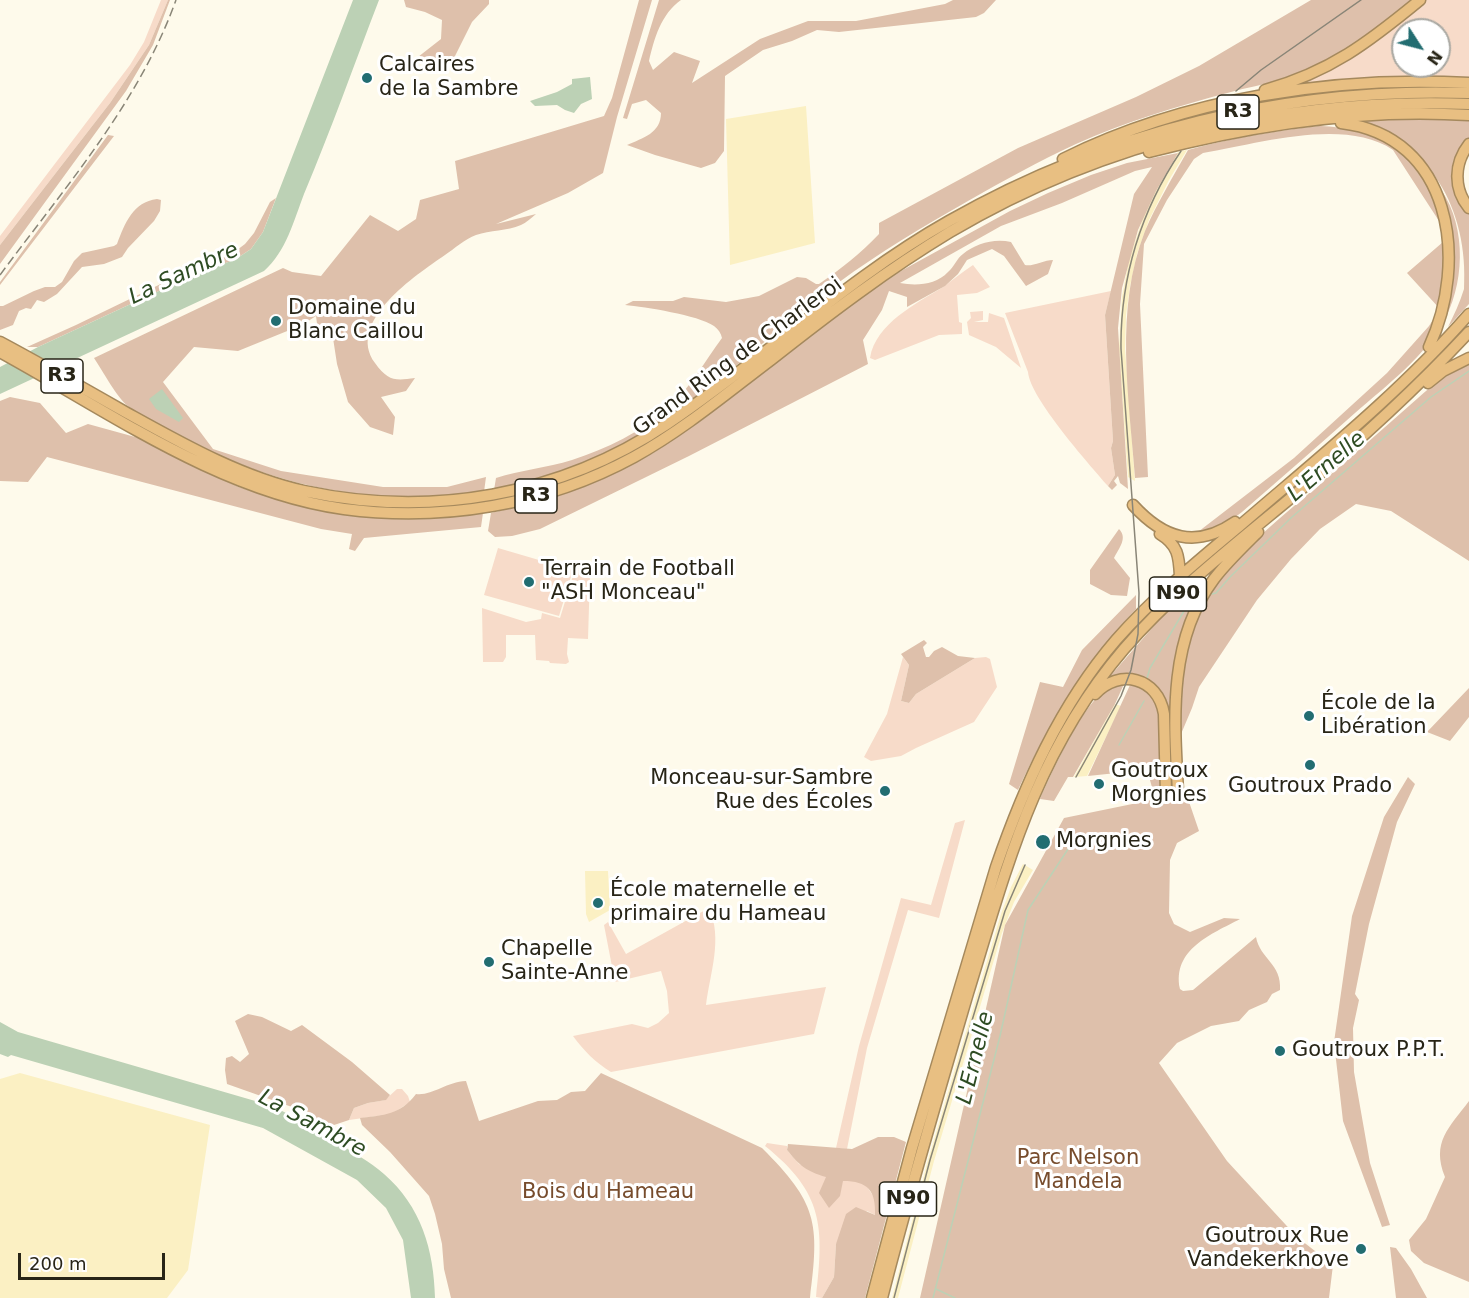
<!DOCTYPE html>
<html>
<head>
<meta charset="utf-8">
<style>
	body { margin:0 }
	#map { position:relative; width:1469px; height:1298px; overflow:hidden; background:#fefaeb; font-family:"DejaVu Sans",sans-serif }
	canvas { display:block }
	.north { position:absolute; left:1391px; top:18px; width:60px; height:60px; box-sizing:border-box; background:#fff; border:2px solid #a9a8a2; border-radius:50%; rotate:126deg; font-size:16px; font-weight:700; line-height:24px; text-align:center; color:#282517 }
	.north::after { content:''; display:block; margin:auto; width:21px; height:27px; background:#226d71; clip-path:polygon(50% 0,100% 100%,50% 72%,0 100%) }
	.scale { position:absolute; left:18px; top:1253px; width:147px; height:27px; box-sizing:border-box; border:3px solid #282517; border-top:0; padding-left:8px; font-size:18px; line-height:21px; white-space:nowrap; color:#282517; -webkit-text-stroke:4px #fff; paint-order:stroke }
</style>
</head>
<body>
<div id="map">
<canvas width="1469" height="1298"></canvas>
<div class="north">N</div>
<div class="scale">200 m</div>
</div>
<script>
const ctx = document.querySelector('canvas').getContext('2d');
ctx.lineJoin = 'round';
function fill(path, color) { ctx.fillStyle = color; ctx.fill(path, 'evenodd'); }
function strokePath(path, color, width, dash) { ctx.strokeStyle = color; ctx.lineWidth = width; ctx.lineCap = dash ? 'butt' : 'round'; ctx.setLineDash(dash || []); ctx.stroke(path); }
function write(font, color, halo, rows, align = 'center') {
  ctx.font = font + ' "DejaVu Sans",sans-serif'; ctx.lineWidth = 6; ctx.setLineDash([]); ctx.textBaseline = 'middle'; ctx.strokeStyle = halo; ctx.fillStyle = color; for (const [text, x, y, turn = 0] of rows) {
    ctx.save(); ctx.translate(x, y); ctx.rotate((+turn || 0) * Math.PI / 180); ctx.textAlign = isNaN(turn) ? turn : align; if (halo) ctx.strokeText(text, 0, 0); ctx.fillText(text, 0, 0); ctx.restore();
  }
}
fill(new Path2D(`
	M806,106l9,137 -85,22 -4,-146z
	M1187,150l-18,30 -20,40 -12,34 -7,32 -4,29 -1,34 10,132 -7,-4 -9,-128 3,-52 7,-37 14,-42 12,-26 23,-40z
	M1115,704l6,2 -34,70 -13,1z
	M1023,864l10,6 -19,32 -12,31 -68,228 -36,137h-6l36,-138 73,-246 10,-27z
	M585,871h23l2,39 -21,12 -3,-8z
	M20,1073l190,52 -22,145 -21,28h-167v-219z`), '#fbf0c3');
fill(new Path2D(`
	M161,0h7l-19,45 -39,58 -110,142v-9l130,-171 14,-23z
	M1424,0h45v79l-185,10zM1403,30h36v36h-36z
	M973,265l17,22 -13,6 -20,2 2,27 3,1v11l-23,1 -64,25 -5,-2c6,-35 46,-54 73,-71 10,-7 19,-15 30,-22z
	M1111,291l-6,24 8,126 -2,7 4,27 -7,11c-19,-22 -78,-88 -80,-114l-23,-59z
	M983,311v9l-9,2h14l1,-9 15,5 17,50 -25,-21 -27,-12 -2,-13 4,-4 -1,-6z
	M498,548l75,22 -14,46 -75,-21z
	M575,569l15,5 -2,65 -20,-1 -1,16 2,8 -3,2 -16,-1 -1,-2 -13,-1 -1,-25h-29v22l-3,5h-20l-1,-54 44,14 15,-3 1,-6 18,5z
	M903,657l6,8 -8,36 8,2 7,-9 59,-36 11,-1 4,2 7,28 -23,35 -58,26 -15,8 -30,5 -7,-4 23,-43z
	M965,820l-26,98 -31,-8 -41,138 -20,101 -11,-1 23,-102 42,-148 30,7 24,-82z
	M709,908c14,31 1,65 -3,97l120,-18 -12,47 -203,38c-16,-10 -27,-21 -38,-36l59,-12 16,4 10,-5 11,-10 -2,-22 -6,-20 -46,11 -11,-57 4,-3 18,32z
	M397,1089h5l6,7 2,6 -18,12 -43,6 5,-12 14,-5 17,-3z
	M767,1143l20,3v4l12,14 43,17h14l10,4 9,14v16l-8,-4 -31,33 -2,33 -12,21 -6,-1c8,-70 8,-104 -51,-151z`), '#f7dbc9');
fill(new Path2D(`
	M168,0h2l-17,45 -27,46 -126,173v-19l110,-142 39,-58z
	M404,0h85v4l-17,18 -19,38 -22,7 -13,-10 23,-18 1,-19 -17,-8 -19,-5z
	M639,0h13l-35,117 -14,56 -35,20 -72,31 40,-10c-5,4 -10,9 -15,11 -14,6 -31,5 -45,10 -11,4 -22,14 -31,20 -29,20 -100,67 -70,108 13,18 20,18 40,15l-9,13 -25,6 14,20 -2,18 -23,-8 -22,-25 -11,-38 -4,-26 -15,-7 -2,-15 -14,9 -64,26 -44,-4 -31,35 50,67 68,22 102,16h64l39,-10 -2,15c-110,14 -201,-2 -300,-54 -18,-10 -39,-19 -56,-32 -10,-7 -26,-36 -34,-48l189,-90 9,4 29,4 49,-61 28,16 18,-12 4,-19 39,-11 -4,-28 149,-45 8,-18z
	M659,0h22c-20,14 -27,39 -32,61l4,9 21,-18 26,9 -8,22 68,-44 48,-18h48l89,-17 8,-4h43l-12,13 -8,4 -137,15 -22,-2 -25,11 -29,9 -38,26 -1,75 -9,12 -14,5 -46,-13 -28,-10c16,-7 34,-12 34,-32l-15,-13 -14,4 -5,15 -4,-1z
	M1311,0h101c-28,24 -57,49 -90,65 -28,14 -61,19 -91,27 -53,14 -106,30 -155,52 -37,17 -73,37 -108,57 -44,25 -88,51 -130,82 -75,55 -140,124 -224,167 -38,19 -79,29 -120,40l2,-12c24,-8 51,-10 76,-18 34,-11 70,-28 97,-53 21,-19 36,-46 53,-69 -1,-5 -4,-9 -8,-12 -16,-11 -69,-19 -89,-21l8,-4h40l11,-4 42,5 33,-6 38,-19 9,1 10,6h3c22,-15 42,-31 60,-50v-11l139,-75 118,-51 63,-31z
	M1421,118l48,1v21l-14,27 14,46v91l-21,23c6,-12 12,-25 16,-38 5,-80 -35,-149 -110,-168z
	M1318,126c17,0 56,6 70,15 18,10 36,26 48,42 30,36 30,94 10,134 -20,39 -59,68 -91,96 -37,33 -75,66 -113,99l-16,12 -32,11 100,-77 93,-85 42,-47 11,-17 -33,-36 36,-31 -4,-21 -46,-71c-49,-33 -135,-6 -190,3l-9,6 -27,41 -23,44 -4,60 8,173 -13,1c-6,-82 -21,-168 10,-247 12,-28 28,-54 43,-81 42,-12 86,-19 130,-24z
	M108,135l6,1 -114,149v-3z
	M1178,153l-22,38 -18,39 -16,58 -4,40 10,161 -8,-6 -2,-7 -4,5 3,4 -5,5 -4,-4 7,-11 -4,-27 2,-7 -8,-126 29,-121 18,-27 -17,4 -73,32 -61,23 -101,57c16,3 36,2 48,-11 6,-5 9,-14 15,-18 13,-11 32,-16 48,-12l14,23c7,2 19,-5 28,-5l-5,14 -22,12 -22,-30 -12,-7 -25,11 -9,14 -13,12 -38,21v-10l-18,-6 -7,19 -19,30 5,24 -179,92 -149,73 -28,7 -17,1 -7,-6 3,-18 61,-15 28,-10 73,-35 49,-33 131,-102 57,-41 120,-66 38,-18 43,-18 36,-12z
	M276,198l-13,34 -12,17 -15,10 -47,18 -151,70h-11l49,-22 93,-45 64,-27 12,-9 9,-11 16,-31z
	M157,199l4,1 -1,11 -6,10 -26,27 -6,9 -18,7 -22,3 -25,27 -13,8 -7,-2 -6,9 -5,-1 -7,3 -6,14 -13,5v-24h3l31,-15 11,-4h10l7,-5 12,-21 8,-8 32,-7 3,-2c8,-21 16,-42 40,-45z
	M1469,363v198l-78,-50 -35,-7 -36,25 -29,30 -34,41 -58,87 -7,21 -11,26c0,-33 0,-66 10,-99 19,-63 76,-105 124,-147 35,-30 69,-60 103,-90 16,-14 31,-27 51,-35z
	M10,397l30,6 26,30 22,-9 58,16 55,30 38,17 45,15 46,10 24,4 48,3 51,-2 30,-4 -2,14 -117,11 -9,13 -6,-2 3,-15 -31,-5 -274,-72 -19,25 -28,-1v-80z
	M1119,529c9,9 0,19 -5,29l16,20 -3,18 -16,-1 -21,-11v-14z
	M1196,592l5,3 -16,34 -11,158 -2,1h-2l-3,-63 -14,-38 -48,-5 62,-71 20,-18z
	M1136,595v14c-53,58 -85,110 -118,181l-9,-6 31,-102 23,5 19,-37z
	M924,640l3,3 -4,4 3,10h3l5,-6 8,-4 16,9 17,2 -59,36 -7,9 -8,-2 8,-36 -8,-11z
	M1124,684l-9,20 -42,73h-5l-14,24 -14,-2c11,-25 43,-96 66,-109 5,-3 12,-4 18,-6z
	M1130,685l6,1 13,6 10,16 2,80 -8,3 -5,-18 -3,-3 -57,6z
	M1469,688v29l-19,24 -23,-9z
	M1408,777l7,7 -18,38 -28,102 -14,70 4,6 -6,28 1,44 16,91 20,62 -8,2 -39,-106 -9,-79 18,-126 32,-99z
	M1186,793l13,38 -22,12 -7,17 -1,53 5,11 16,8 34,-14 16,1c-28,15 -68,30 -60,70l3,2 10,-1 63,-53c4,22 26,27 24,53l-8,4 -5,8 -18,8 -10,11 -28,5 -34,17 -18,20 68,98 70,76 36,28 -4,33h-409l85,-373 59,-107z
	M248,1014l14,3 29,14 11,-6 50,37 38,33 -4,5 -18,3 -14,5 -5,12 -15,5 -13,-3 -29,-15 -65,-23 -2,-14 1,-12 6,-2 8,6 9,-8 -14,-33z
	M601,1073l161,75c55,55 58,74 48,150h-359l-7,-29 -2,-25 -7,-30 -6,-18 -39,-44 -28,-27 -2,-7c24,-3 40,-3 56,-24 16,2 30,-12 50,-13l13,40 59,-20 19,-1 14,-8 14,-1z
	M1469,1101v181l-45,-19 -13,-12 -2,-11 17,-21 19,-42c-14,-35 4,-49 24,-76z
	M878,1137h16l12,5 -41,156h-49h6l12,-21 2,-33 10,-30 10,-7 19,8c1,-24 -7,-34 -32,-34l-3,15 -11,12 -10,-15 7,-16c-20,-6 -26,-11 -39,-27l1,-6 64,5z
	M1390,1247l6,1 15,21 16,29h-31z`), '#dec0ab');
fill(new Path2D(`
	M353,0h26c-25,65 -48,130 -75,194 -10,26 -18,58 -40,77l-264,123v-27l38,-20 151,-70 47,-18 15,-10 12,-17z
	M590,77l2,22 -11,5 -7,9 -9,-3 -8,-5 -22,1 -5,-5 27,-9 15,-8v-5z
	M162,389l21,29 -4,4 -23,-13 -7,-10z
	M0,1022l18,10 251,73c24,10 46,24 69,38 15,9 32,19 46,31 37,32 50,76 51,124h-24l-8,-58 -17,-32 -29,-28 -94,-52 -252,-73 -3,2 -8,-3z`), '#bcd1b5');
strokePath(new Path2D(`
	M1212,594l4,-1 15,-17 61,-59 139,-120 38,-26
	M1147,678l3,-10 40,-67 6,-4
	M1119,745l25,-44
	M936,1289l19,9
	M933,1298l67,-262 28,-126 48,-73`), '#bcd1b5', 1.5);
const highway = new Path2D(`
	M1265,90c65,-18 104,-48 155,-90
	M1341,123c111,13 128,138 88,224
	M1469,144c-15,19 -16,45 0,64
	M1149,152c103,-27 214,-44 320,-37
	M1063,159c123,-61 269,-83 406,-76
	M0,342c43,23 85,47 127,71 56,31 114,64 177,78 126,27 256,5 363,-67 97,-65 181,-146 282,-203 158,-90 338,-134 520,-128
	M0,352c108,59 220,140 344,157 99,13 202,-4 290,-52 49,-27 93,-64 138,-98 57,-45 115,-89 178,-127 155,-92 339,-135 519,-128
	M1428,383l15,-12 26,-13
	M1133,505c31,34 63,44 102,17
	M1160,534c18,11 19,22 20,42
	M1095,694c24,-26 63,-17 69,20l2,80
	M1178,791c-4,-72 -10,-151 36,-212 13,-17 29,-32 44,-47
	M872,1298l40,-150 84,-281c28,-81 64,-162 120,-227 36,-41 78,-76 120,-111 80,-69 163,-135 233,-215
	M882,1298c26,-102 56,-203 86,-305 39,-127 67,-240 156,-344 51,-59 114,-107 174,-157 60,-50 118,-103 171,-160`);
strokePath(highway, '#a5895d', 13);
strokePath(highway, '#e8bf82', 10);
strokePath(new Path2D(`
	M1236,91l25,-21 100,-70
	M1076,777l45,-81 10,-26 7,-36 1,-41 -18,-244c-1,-71 20,-139 60,-198
	M894,1298l36,-138 75,-249 20,-46`), '#898577', 1.5);
strokePath(new Path2D(`
	M0,275c65,-88 139,-172 176,-275`), '#898577', 1.5, [9, 4.5]);
for (const [x, y, r, color] of [
	[367,78,6,"#226d71"],
	[276,321,6,"#226d71"],
	[529,582,6,"#226d71"],
	[1309,716,6,"#226d71"],
	[1310,765,6,"#226d71"],
	[1099,784,6,"#226d71"],
	[885,791,6,"#226d71"],
	[1043,842,8,"#226d71"],
	[598,903,6,"#226d71"],
	[489,962,6,"#226d71"],
	[1280,1051,6,"#226d71"],
	[1361,1249,6,"#226d71"]
]) { const dot = new Path2D(); dot.arc(x, y, r, 0, 2 * Math.PI); ctx.fillStyle = color; ctx.fill(dot); strokePath(dot, '#fff', 2); }
for (const [x, y, w] of [
	[1238,112,42],
	[62,376,42],
	[536,496,42],
	[1178,594,57],
	[908,1199,57]
]) { const box = new Path2D(); box.roundRect(x - w / 2, y - 17, w, 34, 4.5); ctx.fillStyle = '#fff'; ctx.fill(box); strokePath(box, '#282517', 1.5); }
write('bold 20px', '#282517', null, [
	["R3",1238,112],
	["R3",62,376],
	["R3",536,496],
	["N90",1178,594],
	["N90",908,1199]
]);
write('21px', '#282517', '#fff', [
	["Calcaires",379,66],
	["de la Sambre",379,90],
	["Domaine du",288,309],
	["Blanc Caillou",288,333],
	["Terrain de Football",541,570],
	["\"ASH Monceau\"",541,594],
	["École de la",1321,704],
	["Libération",1321,728],
	["Goutroux",1111,772],
	["Morgnies",1111,796],
	["Monceau-sur-Sambre",873,779,"right"],
	["Rue des Écoles",873,803,"right"],
	["Goutroux Prado",1310,787,"center"],
	["Morgnies",1056,842],
	["École maternelle et",610,891],
	["primaire du Hameau",610,915],
	["Chapelle",501,950],
	["Sainte-Anne",501,974],
	["Goutroux P.P.T.",1292,1051],
	["Goutroux Rue",1349,1237,"right"],
	["Vandekerkhove",1349,1261,"right"]
], 'left');
write('21px', '#282517', '#fff', [
	["Grand Ring de Charleroi",738,357,-36]
]);
write('21px', '#774c2c', '#fff', [
	["Parc Nelson",1078,1159],
	["Mandela",1078,1183],
	["Bois du Hameau",608,1193]
]);
write('italic 22px', '#2e4c23', '#fff', [
	["La Sambre",184,274,-25],
	["L'Ernelle",1327,467,-41],
	["L'Ernelle",976,1058,-76],
	["La Sambre",312,1124,28]
]);
</script>
</body>
</html>
